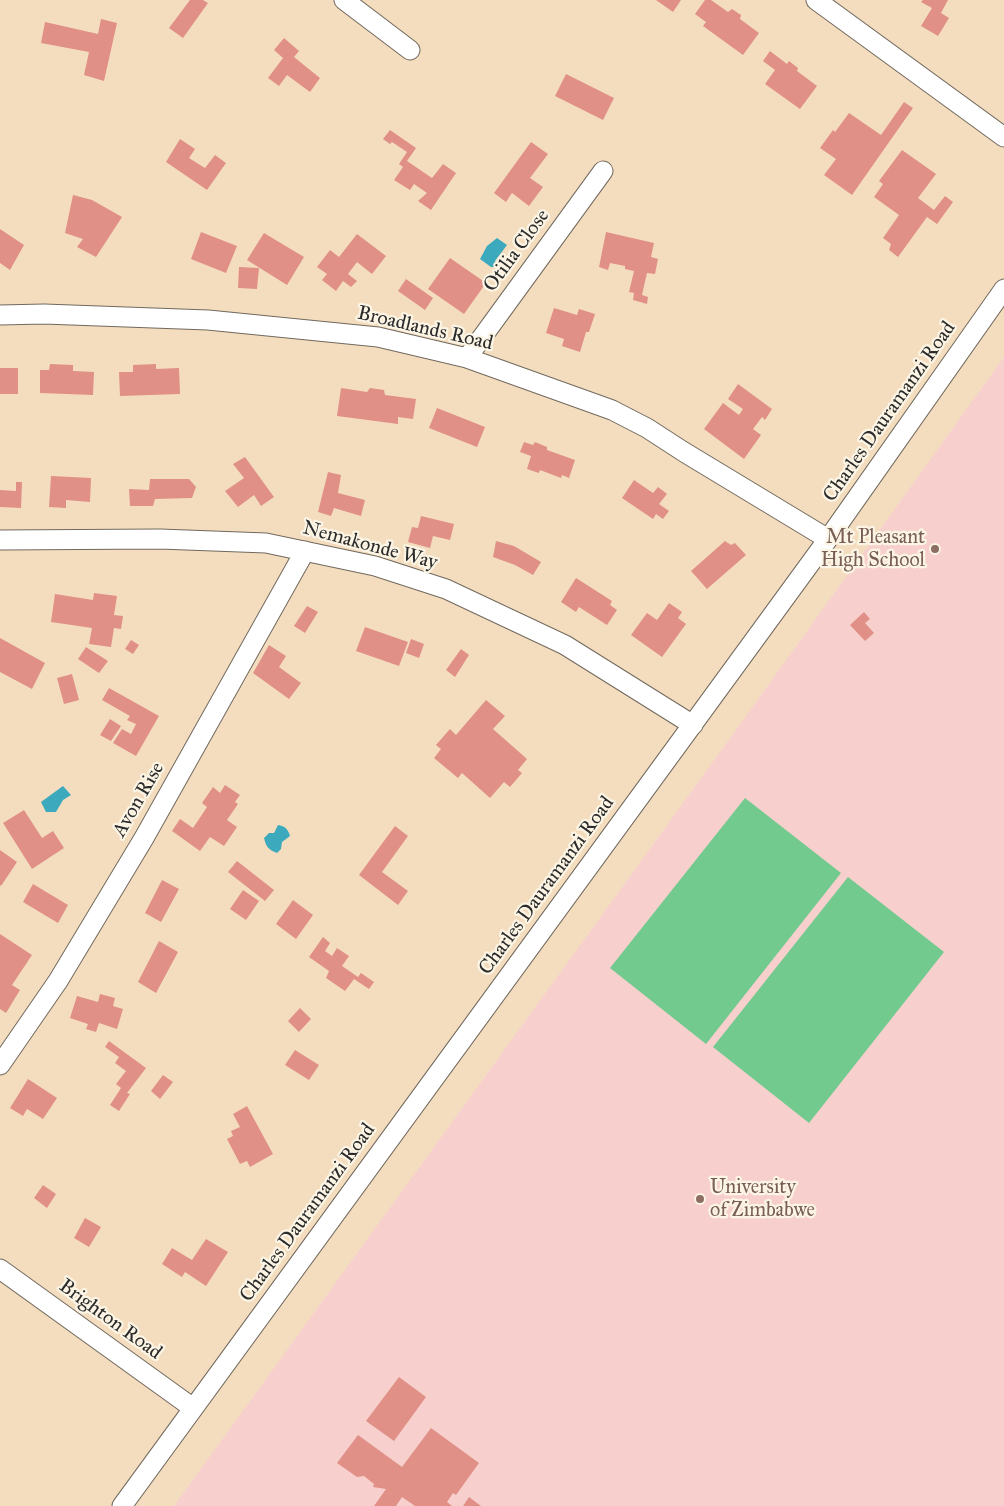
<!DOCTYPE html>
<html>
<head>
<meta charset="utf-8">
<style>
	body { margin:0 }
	canvas { display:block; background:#f4ddbe }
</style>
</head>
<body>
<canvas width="1004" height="1506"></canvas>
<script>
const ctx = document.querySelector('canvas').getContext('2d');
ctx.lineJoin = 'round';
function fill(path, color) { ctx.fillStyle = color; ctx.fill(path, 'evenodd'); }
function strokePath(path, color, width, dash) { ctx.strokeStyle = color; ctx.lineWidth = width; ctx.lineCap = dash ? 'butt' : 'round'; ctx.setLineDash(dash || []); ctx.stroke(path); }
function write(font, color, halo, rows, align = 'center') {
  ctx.font = font + ' "IM FELL Great Primer",serif'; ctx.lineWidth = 4.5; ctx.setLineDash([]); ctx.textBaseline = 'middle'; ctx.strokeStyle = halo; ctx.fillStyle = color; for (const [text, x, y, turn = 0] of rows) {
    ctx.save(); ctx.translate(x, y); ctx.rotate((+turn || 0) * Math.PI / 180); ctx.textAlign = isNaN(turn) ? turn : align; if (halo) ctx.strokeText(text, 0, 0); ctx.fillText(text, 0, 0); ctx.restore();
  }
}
fill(new Path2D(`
	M1004,357v1149h-830l554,-765z`), '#f7d0ce');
fill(new Path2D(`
	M745,798l96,75 -135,171 -96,-76z
	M848,877l96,75 -135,171 -96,-76z`), '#73ca8e');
fill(new Path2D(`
	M497,238l10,7 -12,16 1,6h-5l-11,-8 7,-13z
	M63,786l8,9 -8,5 -7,12h-10l-5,-10z
	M278,825c7,1 10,4 12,11l-8,6 -1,7 -4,4c-8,-3 -11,-6 -13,-15l5,-5h5z`), '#3ca9bc');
fill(new Path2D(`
	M190,0h13l5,3 -25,35 -14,-10z
	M656,0h25l-8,12z
	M705,0h6l17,12 4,-3 9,6 -1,4 19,14 -16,22 -40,-29 3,-4 -11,-8z
	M923,0h25l-7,13 8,5 -11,18 -17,-10 11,-18 -11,-6z
	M101,19l16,4 -13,58 -20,-6 5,-23 -48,-9 4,-21 53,12z
	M284,38l15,13 -5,6 26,21 -10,14 -23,-17 -8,11 -11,-8 15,-20 -9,-8z
	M770,51l17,13 2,-3 9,7 -1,3 20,15 -17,23 -35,-25 10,-14 -12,-9z
	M566,74l48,24 -11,22 -48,-24z
	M904,102l9,6 -61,87 -28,-20 12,-16 -16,-11 13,-18 2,2 14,-19 32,22z
	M390,130l26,18 -9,13 25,17 11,-14 13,9 -25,37 -13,-9 9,-8 -13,-9 -4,6 -16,-10 9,-13 -4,-3 8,-12 -15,-10 -2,2 -7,-5z
	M180,139l15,10 -6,9 16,10 10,-13 11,8 -19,27 -41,-28z
	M531,142l17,12 -18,24 13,9 -14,19 -17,-13 -6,9 -12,-9z
	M902,150l34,24 -18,24 16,12 11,-14 8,6 -16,22 -10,-7 -29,40 -9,-7 2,-6 -8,-6 16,-23 -25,-18 9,-13 -4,-3z
	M73,195l19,5 30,17 -26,40 -19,-10 6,-8 -18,-6z
	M0,229l24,16 -14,25 -10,-7z
	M201,232l36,14 -11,27 -35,-14z
	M606,232l48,11 -3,14 7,2 -3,15 -8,-1 -5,22 6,2 -1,7 -14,-4 1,-7 -5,-1 5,-21 -9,-2v-3l-15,-3 -2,7 -9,-3z
	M264,233l40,24 -17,28 -40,-25z
	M357,234l29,22 -14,18 -15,-12 -9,12 9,7 -6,6 -8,-6 -7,10 -14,-11 5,-6 -10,-7 13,-17 9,7z
	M450,258l36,25 -22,31 -36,-25z
	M239,267l20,1 -2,21 -19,-1z
	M406,279l27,19 -8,12 -27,-19z
	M554,308l23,7 2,-6 16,5 -6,18h-3l-6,20 -18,-6 2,-7 -18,-6z
	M50,364l23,1v6l21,1 -1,23 -53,-2v-23h9z
	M156,364v5l23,-1 1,26 -60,2 -1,-24h14v-7z
	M0,368h18v26h-18z
	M738,384l34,25 -7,11 -3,-3 -9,12 8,6 -17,24 -40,-30 19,-26 16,12 4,-6 -15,-10z
	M341,388l26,4 3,-4 14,2 1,5 31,4 -3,20 -15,-2v7l-61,-8z
	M437,408l48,19 -8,20 -48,-19z
	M524,442l9,3 2,-3 12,5v3l28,10 -6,18 -7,-3 -1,3 -21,-8 -1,3 -12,-4 4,-13 -11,-4z
	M245,457l29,40 -13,9 -7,-11 -16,12 -13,-16 19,-13 -11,-14z
	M328,472l13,3 -3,18 27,7 -4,16 -27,-8 -3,8 -13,-4z
	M51,476l40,2 -1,24 -24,-2v8l-17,-1z
	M150,479h39l7,8 -4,11 -37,1 -2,7h-23l-1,-17 20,1z
	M634,480l19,13 5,-6 9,7 -8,10 10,7 -6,8 -7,-5 -3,5 -31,-21z
	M16,482h6l-1,26 -21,-1v-17l16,1z
	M421,516l33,8 -4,16 -17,-4 -3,12 -22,-6 4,-15 6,1z
	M496,541l18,5 27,16 -8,13 -18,-10 -22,-8z
	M725,541l6,4 4,-2 11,12 -39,34 -16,-18z
	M576,578l36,23 -2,4 7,5 -10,15 -28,-18 -3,5 -15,-10z
	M94,593l23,3 -3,19 9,1 -2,13 -7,-1 -3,19 -22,-3 3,-16 -41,-6 4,-28 38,6z
	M669,603l13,9 -4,6 8,6 -24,33 -31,-22 16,-22 10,7z
	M307,606l11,6 -13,21 -11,-7z
	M864,612l6,7 -5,4 9,10 -9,8 -15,-16z
	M365,627l43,15 -9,24 -43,-15z
	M0,638l45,25 -13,26 -32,-17z
	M411,639l13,5 -5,14 -13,-5z
	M131,640l8,5 -6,9 -8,-5z
	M269,645l17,11 -7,11 22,16 -12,16 -36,-26z
	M86,647l22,14 -9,12 -21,-14z
	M461,649l8,6 -14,22 -9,-7z
	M72,674l7,26 -15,4 -7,-26z
	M109,688l50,28 -23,40 -23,-13 9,-14 9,5 5,-10 -9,-4 3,-4 -28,-16z
	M486,700l19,16 -12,13 34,30 -9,11 4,3 -12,14 -6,-5 -14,16 -28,-25 -4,5 -24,-20 7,-9 -5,-4 14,-16 6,6z
	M110,719l11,7 -10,15 -11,-6z
	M225,785l15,10 -5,7 3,2 -11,16 10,7 -13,19 -14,-9 -10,14 -28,-20 8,-12 13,9 14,-21 -5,-4 11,-16 7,6z
	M24,810l18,28 11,-7 11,17 -32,21 -29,-46z
	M395,826l13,10 -26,36 26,19 -10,14 -39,-30z
	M0,850l17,12 -16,24 -1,-1z
	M237,861l37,29 -9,11 -37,-29z
	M162,880l17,9 -18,33 -16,-9z
	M33,884l35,21 -10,18 -35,-21z
	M243,890l16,11 -13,19 -16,-11z
	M293,900l20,15 -17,24 -20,-15z
	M0,934l32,21 -20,30 8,5 -14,23 -6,-4z
	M323,937l7,6 -5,8 7,5 5,-8 12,8 -7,10 16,11 3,-4 13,9 -5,7 -15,-10 -9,12 -19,-13 3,-7 -20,-14z
	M159,941l19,11 -22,41 -18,-11z
	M100,994l15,4 -2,8 10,3 -6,20 -18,-6 -3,9 -10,-3 2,-5 -18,-6 7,-22 21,6z
	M300,1008l11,11 -12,13 -11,-11z
	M109,1041l37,27 -19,25 3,1 -11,17 -9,-6 11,-17 -5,-4 10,-13 -11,-8 4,-6 -14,-10z
	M295,1050l24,15 -10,15 -24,-15z
	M163,1075l10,7 -13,17 -9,-8z
	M28,1079l29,19 -14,21 -16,-10 -4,7 -13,-8z
	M247,1106l26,48 -23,13 -3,-6 -7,3 -13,-25 6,-3 -2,-5 9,-4 -7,-13z
	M43,1185l13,9 -9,14 -13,-10z
	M85,1218l16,9 -12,20 -15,-9z
	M206,1239l22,13 -22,34 -21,-14 -3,5 -20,-13 10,-16 20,12z
	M399,1377l27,20 -32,44 -28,-20z
	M431,1428l48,35 -23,32 -3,-2 -6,9 5,4h-37l-13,-9 -6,9h-22l12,-17 -13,-2 1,-3 -10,-8 -7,1 -20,-14 21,-28 44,32z
	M469,1497l12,9h-18z`), '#e09086');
const minor = new Path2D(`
	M344,0l66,50
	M816,0l188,137
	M0,315l44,-1 164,6 170,17 89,21 145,52 35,18 37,24 144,87
	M467,358l136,-187
	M0,540l160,-1 106,4 109,23 71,23 119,56 128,80
	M0,1065l58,-84 86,-143 161,-287
	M0,1269l193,139
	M122,1506l706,-967 176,-250`);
strokePath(minor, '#71695e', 21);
strokePath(minor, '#fff', 19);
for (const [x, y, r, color] of [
	[935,549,5,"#8d6e63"],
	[700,1199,5,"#8d6e63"]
]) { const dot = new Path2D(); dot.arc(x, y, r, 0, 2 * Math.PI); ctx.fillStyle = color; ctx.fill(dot); strokePath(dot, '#fcf5e5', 2); }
write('20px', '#2b2b2b', '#fcf5e5', [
	["Otilia Close",517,251,-54],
	["Broadlands Road",425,329,13],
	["Charles Dauramanzi Road",890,412,-55],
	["Nemakonde Way",370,546,15],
	["Avon Rise",139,800,-60],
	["Charles Dauramanzi Road",547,886,-54],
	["Charles Dauramanzi Road",308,1213,-54],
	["Brighton Road",110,1320,36]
]);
write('20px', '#785e54', '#fcf5e5', [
	["Mt Pleasant",925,538],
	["High School",925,561],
	["University",710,1188,"left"],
	["of Zimbabwe",710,1211,"left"]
], 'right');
</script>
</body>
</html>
